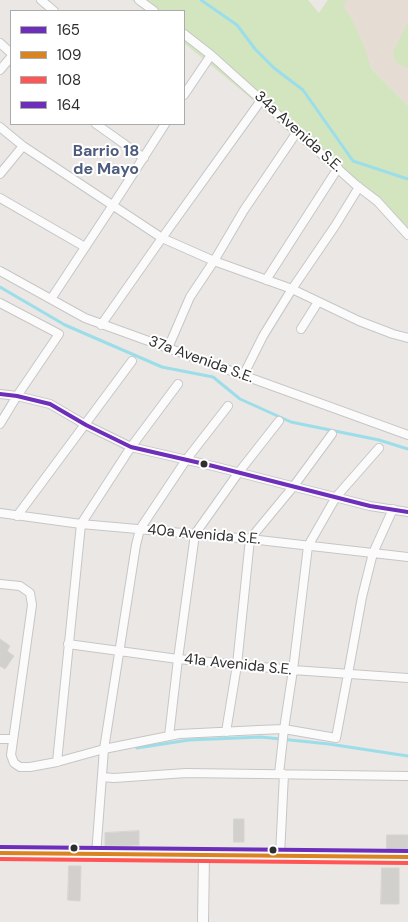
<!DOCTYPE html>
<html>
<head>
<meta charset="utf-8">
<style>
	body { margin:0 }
	#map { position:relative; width:408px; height:922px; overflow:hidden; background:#ebe7e4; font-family:"DM Sans",sans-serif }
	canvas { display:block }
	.legend { position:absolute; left:10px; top:10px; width:175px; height:115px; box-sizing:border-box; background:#fff; border:1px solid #ababab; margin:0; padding:6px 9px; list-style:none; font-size:15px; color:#2e2e2e }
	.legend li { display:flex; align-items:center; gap:10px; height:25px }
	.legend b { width:25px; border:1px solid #ababab }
</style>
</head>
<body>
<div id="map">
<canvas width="408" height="922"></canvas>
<ul class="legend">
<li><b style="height:6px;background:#6d2fba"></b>165</li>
<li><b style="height:6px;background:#d98321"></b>109</li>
<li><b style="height:6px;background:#f55"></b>108</li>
<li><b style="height:6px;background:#6d2fba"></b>164</li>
</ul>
</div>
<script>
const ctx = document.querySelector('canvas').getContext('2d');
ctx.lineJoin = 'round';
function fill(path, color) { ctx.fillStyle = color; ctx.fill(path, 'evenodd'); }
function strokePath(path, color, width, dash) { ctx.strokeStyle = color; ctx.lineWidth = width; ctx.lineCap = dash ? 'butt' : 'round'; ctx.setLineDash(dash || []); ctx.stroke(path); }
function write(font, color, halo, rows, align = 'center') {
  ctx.font = font + ' "DM Sans",sans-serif'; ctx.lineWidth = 4; ctx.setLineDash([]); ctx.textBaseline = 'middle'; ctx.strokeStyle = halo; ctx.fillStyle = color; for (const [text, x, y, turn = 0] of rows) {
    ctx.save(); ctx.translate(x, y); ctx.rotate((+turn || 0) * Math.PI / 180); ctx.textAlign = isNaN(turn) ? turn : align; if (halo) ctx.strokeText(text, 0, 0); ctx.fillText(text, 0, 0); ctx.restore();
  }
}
fill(new Path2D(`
	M328,0h80v106l-89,-93z`), '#e5ddd3');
fill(new Path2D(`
	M132,0h176l11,13 9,-13h19l-4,6 9,14 12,26 7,22 37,38v129l-70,-67 -45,-32 -35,-32 -74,-61v-32h-39z
	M408,22v45l-2,1 -10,-6 -3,-10z`), '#d2e5bf');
strokePath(new Path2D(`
	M201,0l36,25 18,24 19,19 29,22 50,71 55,18
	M0,287l65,38 97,42 51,10 27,22 51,23 88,18 29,9
	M137,748l52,-8 72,-3 68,7 79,12`), '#9bdeea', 3);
const building = new Path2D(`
	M0,639l10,7 -3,5 7,5 -9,13 -5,-3z
	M234,819h10v23h-10z
	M139,831v14l-34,1v-13z
	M387,835h21v15h-21z
	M69,866h12l-1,35 -12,-1z
	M382,868h17v36h-18z`);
fill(building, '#d2d0cd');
strokePath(building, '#d6d3d0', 1);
const minor = new Path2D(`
	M41,0l13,11
	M139,0l15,11
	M184,34l27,21 145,130 21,16 31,34
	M0,43l11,10
	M0,70l11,-13
	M184,95l27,-40
	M96,124l48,34
	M0,127l23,19 139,92 52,23 78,28 67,32 34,13 15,4
	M0,174l23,-28
	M0,198l85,49
	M0,271l85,47 323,117
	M266,280l72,-112
	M51,299l62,-94 52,-81
	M0,303l59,31 -42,62 -17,28
	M101,325l61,-87 100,-139
	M301,329l17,-27
	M168,348l22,-51 24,-36 30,-51 53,-78
	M243,376l20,-40 29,-47 43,-63 24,-39
	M0,394l17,2 33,8 36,21 45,22 82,19 157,40 38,6
	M0,513l81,11 169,15 158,18
	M17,516l115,-155
	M0,584l20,2 10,7 2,12 -21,150 3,8 6,4h10l27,-5 47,-13 75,-15 80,-4 25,-1 52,9 12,-64 14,-77 11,-44 20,-44
	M68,644l110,15 115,11 115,8
	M226,732l11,-67 13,-126 43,-52 39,-53
	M169,736l9,-77 17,-125 44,-62 40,-51
	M0,739h13
	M57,762l24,-238 50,-77 47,-63
	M279,774l5,-45 9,-59 15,-124 28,-49 43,-49
	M102,777l12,1 72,-5 222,3
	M96,855l8,-106 32,-204 4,-16 46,-69 42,-54
	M280,855l4,-81`);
const tertiary = new Path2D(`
	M0,853c136,3 272,2 408,4
	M203,922l1,-67`);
strokePath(minor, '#c7c6c6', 10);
strokePath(tertiary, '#c7c6c6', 12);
strokePath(minor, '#fcfbfb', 8);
strokePath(tertiary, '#fcfbfb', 10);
strokePath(new Path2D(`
	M0,394l17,2 33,8 36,21 45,22 82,19 157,40 38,6`), '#6d2fba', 4);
strokePath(new Path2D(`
	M0,853l408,4`), '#d98321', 4);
strokePath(new Path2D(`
	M0,859l408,4`), '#f55', 4);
strokePath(new Path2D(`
	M0,847l408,4`), '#6d2fba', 4);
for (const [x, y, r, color] of [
	[204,464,4.5,"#2e2e2e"],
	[74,848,4.5,"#2e2e2e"],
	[273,850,4.5,"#2e2e2e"]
]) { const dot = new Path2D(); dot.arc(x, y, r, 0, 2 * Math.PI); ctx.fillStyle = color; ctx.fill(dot); strokePath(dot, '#fff', 2); }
write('15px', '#2e2e2e', '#fff', [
	["34a Avenida S.E.",298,132,42],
	["37a Avenida S.E.",201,360,20],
	["40a Avenida S.E.",204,535,5],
	["41a Avenida S.E.",238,665,6]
]);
write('bold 16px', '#4e5c7e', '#fff', [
	["Barrio 18",106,152],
	["de Mayo",106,170]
]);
</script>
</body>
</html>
